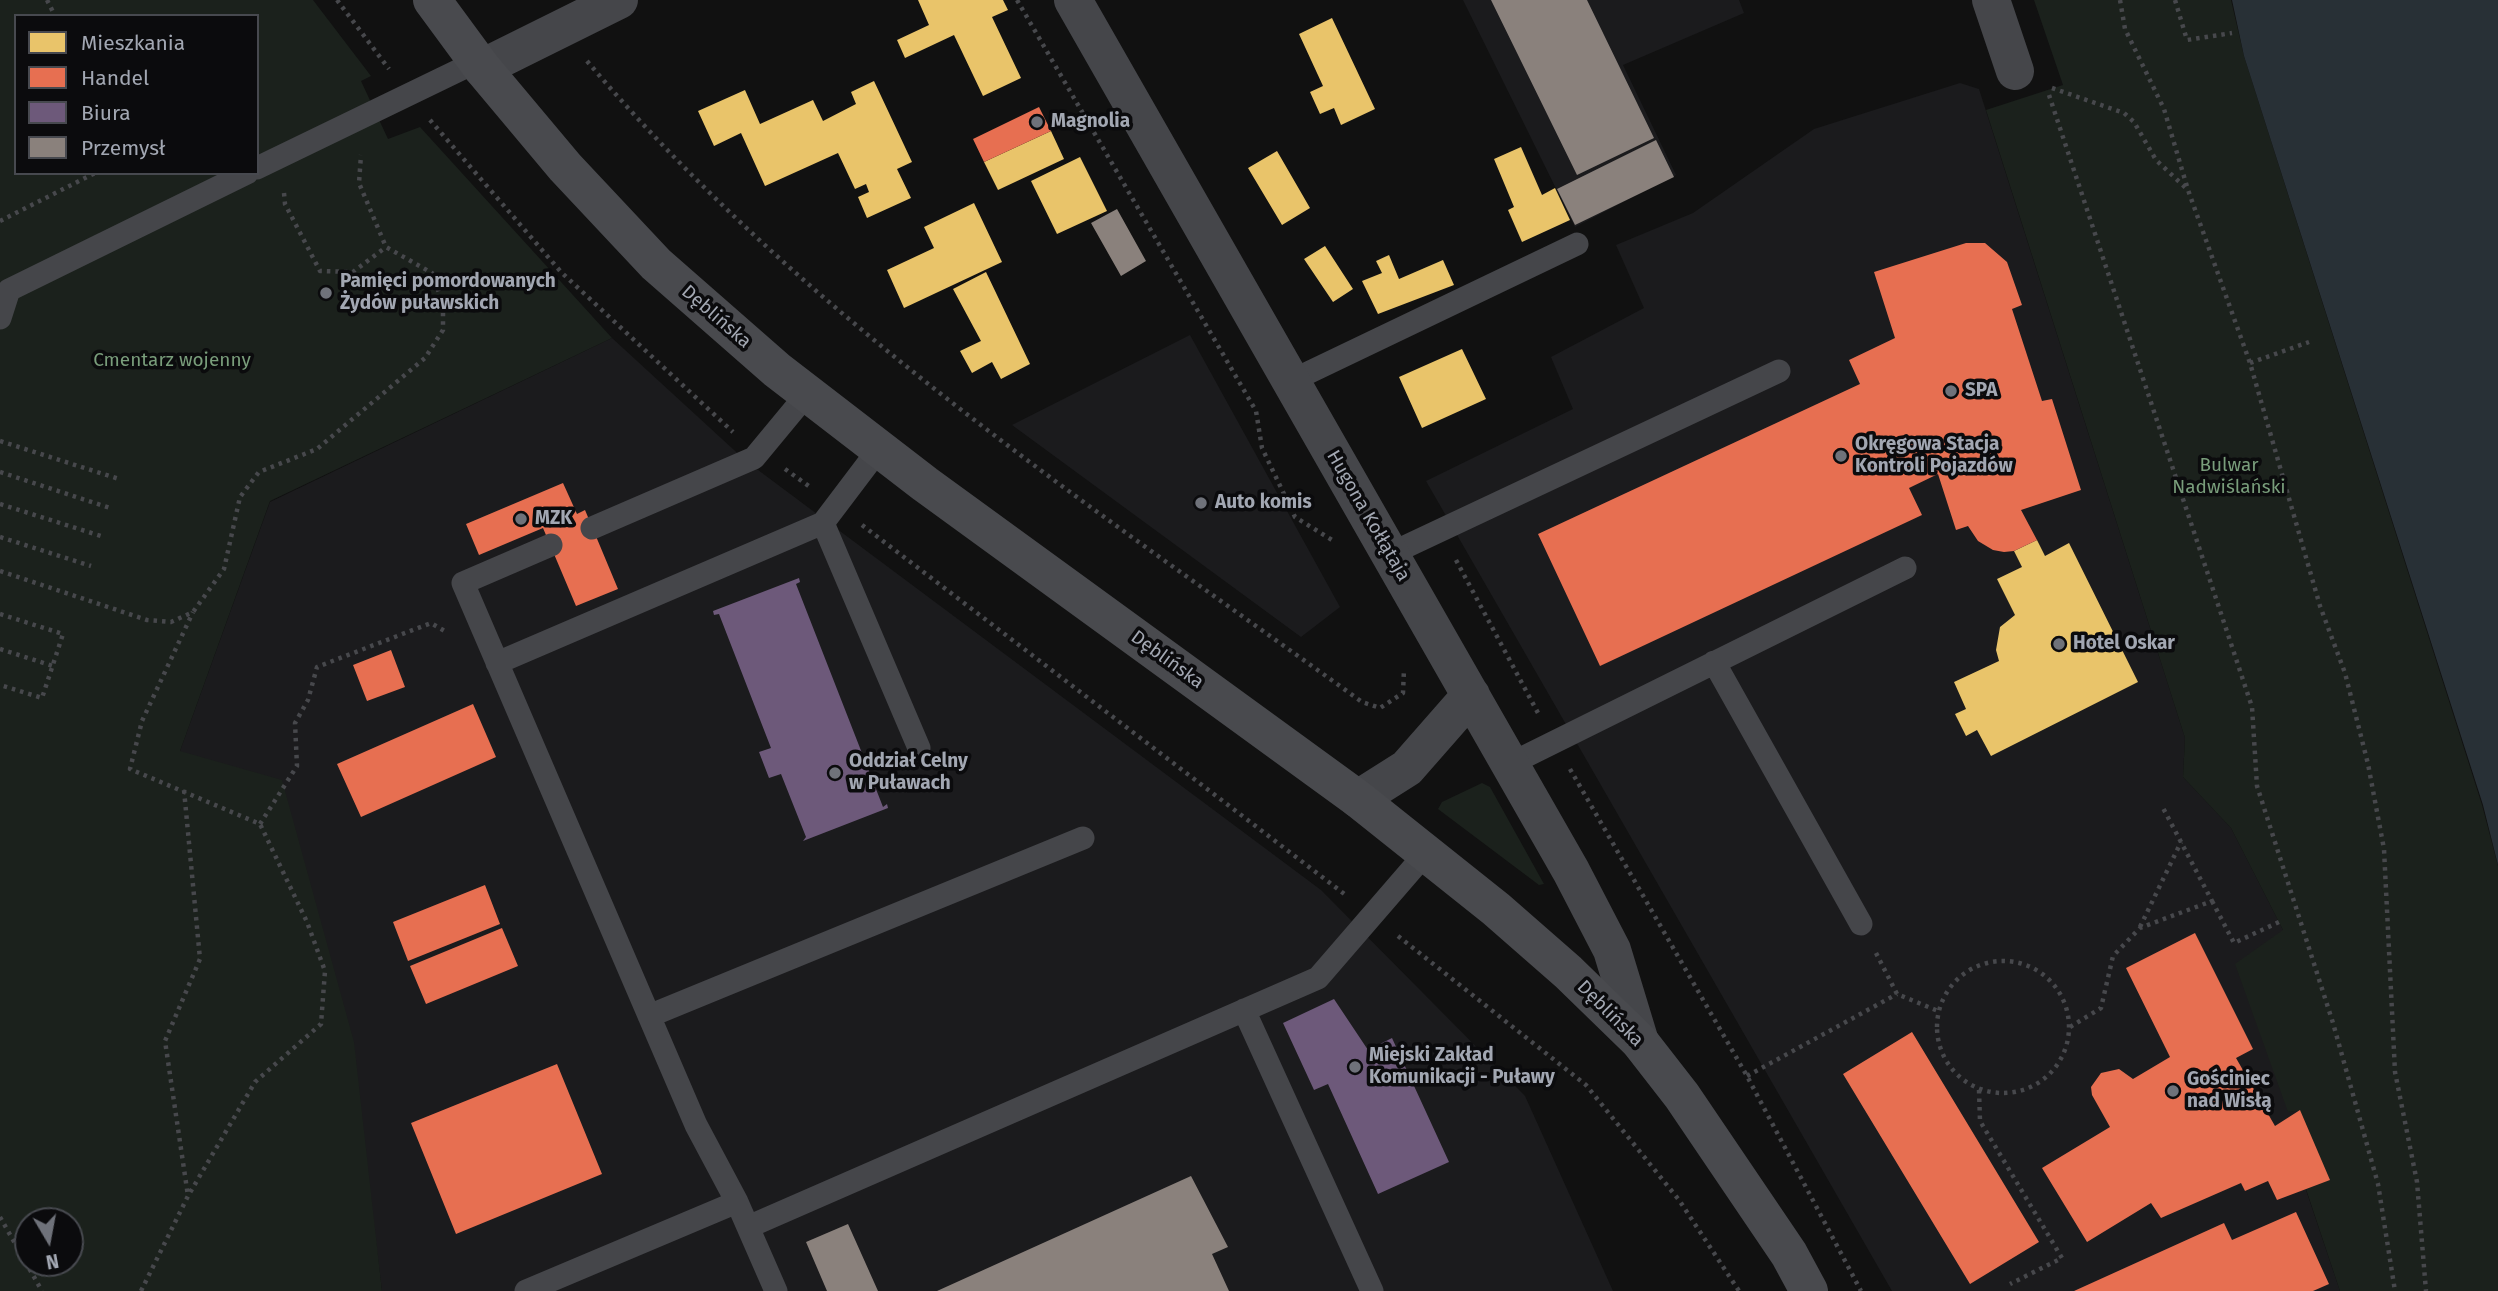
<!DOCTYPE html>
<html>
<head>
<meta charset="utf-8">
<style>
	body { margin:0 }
	#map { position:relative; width:2498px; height:1291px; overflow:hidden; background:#111; font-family:"Fira Sans",sans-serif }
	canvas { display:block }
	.legend { position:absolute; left:14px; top:14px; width:245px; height:161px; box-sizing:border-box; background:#0b0b0d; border:2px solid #47494f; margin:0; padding:9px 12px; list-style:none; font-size:21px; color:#a2a7b2 }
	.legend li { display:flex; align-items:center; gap:14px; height:35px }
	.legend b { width:35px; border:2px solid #47494f }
	.north { position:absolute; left:14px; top:1207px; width:70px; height:70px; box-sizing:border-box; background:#0b0b0d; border:2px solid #47494f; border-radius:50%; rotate:170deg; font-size:19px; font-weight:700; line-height:28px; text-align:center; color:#a2a7b2 }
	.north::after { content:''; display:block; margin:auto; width:24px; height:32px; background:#6f727a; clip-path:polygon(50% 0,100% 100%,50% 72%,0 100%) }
</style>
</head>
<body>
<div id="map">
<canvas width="2498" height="1291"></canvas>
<ul class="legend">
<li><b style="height:19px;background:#e9c46a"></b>Mieszkania</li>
<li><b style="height:19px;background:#e76f51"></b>Handel</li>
<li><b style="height:19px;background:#6d597a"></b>Biura</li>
<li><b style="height:19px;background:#8a817c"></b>Przemysł</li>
</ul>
<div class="north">N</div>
</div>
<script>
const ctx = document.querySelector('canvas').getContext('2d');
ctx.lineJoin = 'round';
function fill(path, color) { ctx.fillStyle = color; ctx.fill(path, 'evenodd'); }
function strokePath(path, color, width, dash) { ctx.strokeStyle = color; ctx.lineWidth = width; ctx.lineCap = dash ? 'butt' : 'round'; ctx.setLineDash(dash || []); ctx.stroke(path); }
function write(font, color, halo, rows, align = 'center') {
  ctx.font = font + ' "Fira Sans",sans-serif'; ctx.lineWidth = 7; ctx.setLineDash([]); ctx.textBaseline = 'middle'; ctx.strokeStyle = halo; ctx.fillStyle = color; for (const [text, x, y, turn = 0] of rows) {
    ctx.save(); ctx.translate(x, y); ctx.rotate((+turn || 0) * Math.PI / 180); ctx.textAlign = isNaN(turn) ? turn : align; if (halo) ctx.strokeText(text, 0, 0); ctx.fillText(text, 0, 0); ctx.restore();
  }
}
fill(new Path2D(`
	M1463,0h276l5,13 -121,52 53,110 -101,52z
	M1960,83l19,6 206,649 -2,39 48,51 52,102 5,182 12,-2 30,70 -24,10 34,101h-448l-466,-810 147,-72 -22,-52 93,-49 -28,-63 77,-32 121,-84z
	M1190,335l150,272 -39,30 -289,-212z
	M612,338l134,123 575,429 204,206 88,195h-1231l-6,-48 -196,-492 90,-249z`), '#1b1b1d');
fill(new Path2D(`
	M0,0h313l58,76 -10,5 27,58 32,-12 192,211 -342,163 -90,250 102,29 72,262 28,249h-382zM16,16h241v157h-241zM28,1221h42v42h-42z
	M2034,0h197l13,56 238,749 16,61v425h-158l-34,-102 23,-9 -29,-69 -12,1 -53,-148 48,-34 -52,-102 -48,-51 2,-39 -199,-628 77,-25z
	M1482,783l8,4 54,97 -5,1 -101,-76 4,-7z`), '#1b211c');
fill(new Path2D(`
	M2232,0h266v865l-15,-60 -239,-749z`), '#283036');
fill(new Path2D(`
	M918,0h85l5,10 -16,7 29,61 -38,18 -29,-61 -49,23 -8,-18 32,-15z
	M1332,18l43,91 -34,16 -7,-17 -14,6 -10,-22 13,-6 -24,-52z
	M874,81l38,81 -15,7 14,29 -44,20 -9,-21 11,-5 -3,-8 -11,5 -17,-36 -73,33 -24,-53 -27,13 -16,-35 47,-21 15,34 53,-24 10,21 33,-17 -5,-12z
	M1051,131l13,28 -66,31 -14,-28z
	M1521,147l21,48 13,-7 15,32 -48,22 -14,-32 6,-3 -20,-48z
	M1277,151l33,57 -28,17 -34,-57z
	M1080,157l27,54 -50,23 -26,-53z
	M974,203l28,59 -98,46 -17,-38 47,-22 -10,-21z
	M1325,246l28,43 -20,13 -29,-43z
	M1389,255l10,24 44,-19 11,25 -76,29 -16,-33 20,-8 -6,-12z
	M986,272l44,92 -29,15 -9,-17 -20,11 -12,-22 21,-10 -28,-52z
	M1462,349l24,50 -64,29 -23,-51z
	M2037,540l8,16 24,-13 69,139 -147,74 -14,-26 -11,6 -11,-22 11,-5 -12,-27 45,-21 -3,-11 4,-23 15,-12 -18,-36 25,-12 -8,-16z`), '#e9c46a');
fill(new Path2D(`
	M1039,107l12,24 -67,31 -11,-23z
	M1966,243h19l22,19 15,43 -10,4 30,92 10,-2 29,91 -60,20 16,30 -23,11 -10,1 -11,-2 -15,-9 -10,-15 -12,4 -18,-56 -29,14 13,27 -322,151 -62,-132 322,-150 -11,-24 46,-22 -21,-66z
	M563,483l14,31 8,-4 33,79 -42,17 -33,-78 -64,27 -13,-31z
	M391,650l14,37 -38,14 -14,-36z
	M473,704l23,53 -135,60 -24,-53z
	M485,885l15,39 -92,37 -15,-39z
	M502,928l16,38 -92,38 -16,-38z
	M2195,933l58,116 -17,9 39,68 25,-16 30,70 -53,20 -9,-19 -23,10 -4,-8 -80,35 -10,-15 -64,39 -45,-74 68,-41 -18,-32 -1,-8 10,-14 18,-4 14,10 37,-22 -44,-89z
	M1912,1032l127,210 -69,42 -127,-210z
	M557,1064l45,110 -146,60 -45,-111z
	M2296,1212l33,72 -16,7h-239l150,-68 8,17z`), '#e76f51');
fill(new Path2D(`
	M799,578l1,4 -4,2 87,223 4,-3 1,4 -85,33 3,-4 -25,-63 -12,4 -10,-26 12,-4 -52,-134 -5,1 -1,-4z
	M1334,999l34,51 24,-12 57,124 -71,32 -50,-110 -14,6 -31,-67z`), '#6d597a');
fill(new Path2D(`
	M1491,0h96l67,138 -77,37z
	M1656,140l18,37 -99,48 -18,-36z
	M1117,209l29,52 -25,15 -30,-53z
	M1191,1176l37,71 -16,7 17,37h-292z
	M848,1224l30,67h-51l-21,-49z`), '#8a817c');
strokePath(new Path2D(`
	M47,0l8,16
	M337,0l52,69
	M1017,0l239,411 6,37 33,69 37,23
	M2120,0l5,29 39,80 24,81 62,173 70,243 25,67 23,91 16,85 11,223 22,110 9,109
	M2175,0l12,40 45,-7
	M587,61c217,257 504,445 775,641l18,6 23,-15 1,-24
	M2052,88l72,25 10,9 22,38 32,30
	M2049,95l203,612 5,79 76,237 45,161 17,107
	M430,120l131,152 172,160
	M284,193l1,11 35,67 33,1 33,-25
	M0,221l95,-48
	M2250,363l59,-21
	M0,441l119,38
	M785,469l25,18
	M0,472l110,36
	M0,504l101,32
	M862,525l485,371
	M0,537l91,29
	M1456,560l82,153
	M0,571l147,49 24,2 22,-10 31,-43 16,-72 19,-25 58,-23 108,-91 18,-28v-26l-11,-31 -46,-26 -27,-64 2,-28
	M0,614l63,20 -21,64 -42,-13
	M0,649l53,17
	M1570,769l177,307 114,215
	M184,790l16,169 -35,82 23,155
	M260,824l37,-58 -2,-43 13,-23 9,-33 114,-44 17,10
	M2212,901l22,42 45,-21
	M2140,927l41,-85
	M1398,936l188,149 93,115 60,91
	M1876,953l21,41 41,17
	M1937 1027a66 66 0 1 1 132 0a66 66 0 1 1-132 0Z
	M2070,1027l31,-19 12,-52 27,-28 72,-27 -50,-95
	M1747,1076l150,-82
	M1979,1090l1,31 82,137 -52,26
	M0,1217l42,74
	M141,1291l47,-95 67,-114 66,-58 4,-53 -18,-49 -47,-98 -130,-55 12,-48 51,-109`), '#47484c', 4.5, [3.5, 5]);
strokePath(new Path2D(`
	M257,168l221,-107
	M0,318l9,-28 238,-117
	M1291,381l286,-137
	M823,523l96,225
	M592,528l162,-70 53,-64
	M551,545l-88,38 233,542 41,77 39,89
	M1390,554l389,-183
	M1714,662l147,262
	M497,663l326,-140 56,-74
	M1510,764l395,-196
	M1244,1010l128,281
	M649,1016l434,-178
	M748,1227l570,-249 108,-125
	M526,1291l211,-89`), '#45464a', 23);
strokePath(new Path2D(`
	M1073,0l498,871 41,79 28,92
	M1991,0l24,71
	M482,68l137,-68
	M1358,799l49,-31 64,-73`), '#45464a', 38);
strokePath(new Path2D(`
	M432,0l50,68 83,99 91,97 121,106 148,114 433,315 138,110 72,63 72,70 42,54 107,158 20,37`), '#494a4e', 38);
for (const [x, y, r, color] of [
	[1037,122,7,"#6f727a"],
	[326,293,7,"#6f727a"],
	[1951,391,7,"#6f727a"],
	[1841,456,7,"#6f727a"],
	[1201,503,7,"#6f727a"],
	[521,519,7,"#6f727a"],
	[2059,644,7,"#6f727a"],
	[835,773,7,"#6f727a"],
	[1355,1067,7,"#6f727a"],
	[2173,1091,7,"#6f727a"]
]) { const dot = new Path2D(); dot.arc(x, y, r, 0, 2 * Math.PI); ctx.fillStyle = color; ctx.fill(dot); strokePath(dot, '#0b0b0d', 2.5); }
write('bold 19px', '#a2a7b2', '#0b0b0d', [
	["Magnolia",1051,122],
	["Pamięci pomordowanych",340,282],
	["Żydów puławskich",340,304],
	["SPA",1965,391],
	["Okręgowa Stacja",1855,445],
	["Kontroli Pojazdów",1855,467],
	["Auto komis",1215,503],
	["MZK",535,519],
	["Hotel Oskar",2073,644],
	["Oddział Celny",849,762],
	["w Puławach",849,784],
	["Miejski Zakład",1369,1056],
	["Komunikacji - Puławy",1369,1078],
	["Gościniec",2187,1080],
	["nad Wisłą",2187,1102]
], 'left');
write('19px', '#a2a7b2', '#0b0b0d', [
	["Dęblińska",716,317,41],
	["Hugona Kołłątaja",1368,516,60],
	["Dęblińska",1167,660,36],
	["Dęblińska",1610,1014,45]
]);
write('19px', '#799d7b', '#0b0b0d', [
	["Cmentarz wojenny",172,361],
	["Bulwar",2229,466],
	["Nadwiślański",2229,488]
]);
</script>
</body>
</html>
